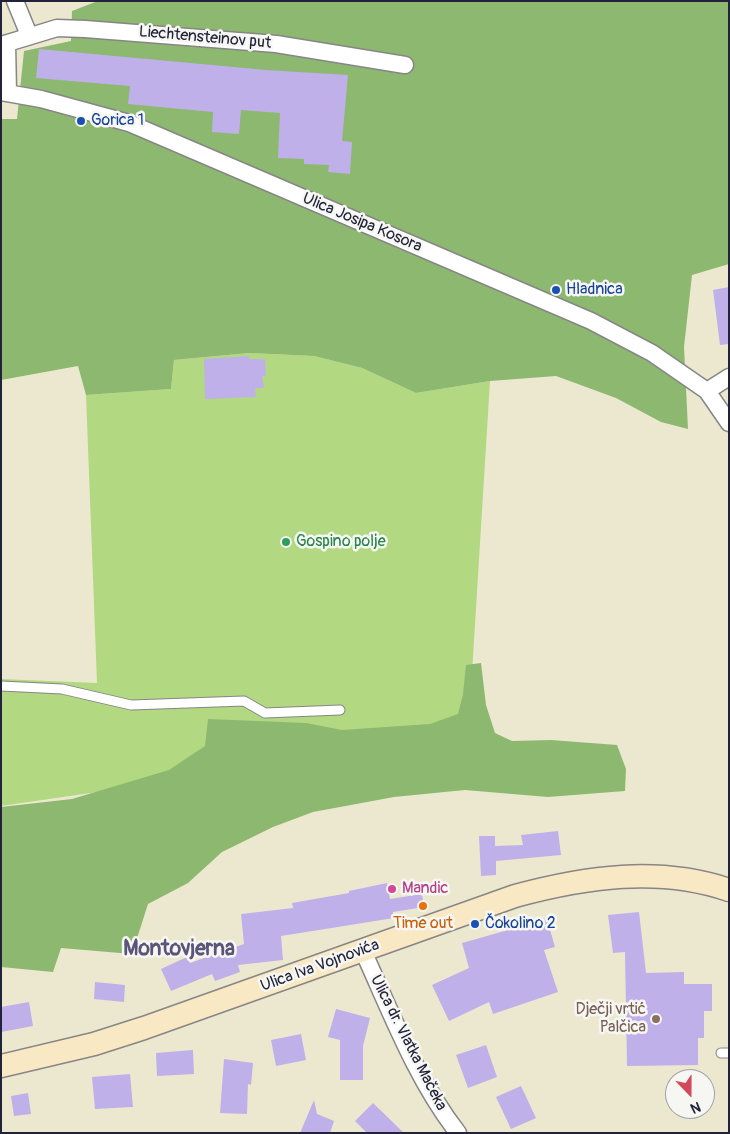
<!DOCTYPE html>
<html>
<head>
<meta charset="utf-8">
<style>
	body { margin:0 }
	#map { position:relative; width:730px; height:1134px; overflow:hidden; background:#ece8cf; font-family:Pangolin,sans-serif }
	canvas { display:block }
	.frame { position:absolute; inset:0; border:2px solid #22223b; pointer-events:none }
	.north { position:absolute; left:665px; top:1069px; width:50px; height:50px; box-sizing:border-box; background:#f6f6f2; border:1px solid #a1a1a9; border-radius:50%; rotate:158deg; font-size:14px; font-weight:700; line-height:20px; text-align:center; color:#22223b }
	.north::after { content:''; display:block; margin:auto; width:18px; height:22px; background:#d1495b; clip-path:polygon(50% 0,100% 100%,50% 72%,0 100%) }
</style>
</head>
<body>
<div id="map">
<canvas width="730" height="1134"></canvas>
<div class="frame"></div>
<div class="north">N</div>
</div>
<script>
const ctx = document.querySelector('canvas').getContext('2d');
ctx.lineJoin = 'round';
function fill(path, color) { ctx.fillStyle = color; ctx.fill(path, 'evenodd'); }
function strokePath(path, color, width, dash) { ctx.strokeStyle = color; ctx.lineWidth = width; ctx.lineCap = dash ? 'butt' : 'round'; ctx.setLineDash(dash || []); ctx.stroke(path); }
function write(font, color, halo, rows, align = 'center') {
  ctx.font = font + ' Pangolin,sans-serif'; ctx.lineWidth = 5; ctx.setLineDash([]); ctx.textBaseline = 'middle'; ctx.strokeStyle = halo; ctx.fillStyle = color; for (const [text, x, y, turn = 0] of rows) {
    ctx.save(); ctx.translate(x, y); ctx.rotate((+turn || 0) * Math.PI / 180); ctx.textAlign = isNaN(turn) ? turn : align; if (halo) ctx.strokeText(text, 0, 0); ctx.fillText(text, 0, 0); ctx.restore();
  }
}
fill(new Path2D(`
	M249,353l65,3 48,12 54,25 74,-12 -22,357 -467,68v-127l96,4 -11,-288 85,-6 3,-29z`), '#b2d882');
fill(new Path2D(`
	M98,1h631v263l-37,11 -8,72 4,82 -27,-7 -45,-24 -60,-22 -66,5 -74,12 -54,-25 -48,-12 -65,-3 -75,7 -3,29 -85,6 -8,-29 -77,14v-261h16l7,-68 47,-10 1,-30z
	M481,663l5,42 9,28 17,8 39,-1 66,5 9,24 -1,22 -77,6 -83,-7 -71,7 -81,15 -40,15 -51,25 -34,31 -40,21 -16,50 -71,-6 -8,24 -52,-5v-160l71,-8 97,-29 36,-24 3,-27 98,4 36,7 88,-6 28,-10 5,-20 3,-29z`), '#8db870');
fill(new Path2D(`
	M39,49l227,21 82,5 -6,66 10,1 -2,32 -22,-2 1,-7 -25,-1v-5l-26,-1 2,-45 -39,-3 -2,24 -27,-2 1,-20 -85,-8 2,-18 -94,-8z
	M729,287v57l-9,1 -7,-55z
	M249,356v3h16l1,17h-4l2,12h-9l1,9 -51,2 -1,-40z
	M558,831l3,24 -65,6v14l-15,1 -2,-40h16v10l28,-1 -2,-10z
	M387,883l3,16 32,-5 2,13 -31,5 1,6 -113,18 2,24 -45,5 2,7 -25,9 -3,-7 -41,17 -10,-22 26,-12 3,6 54,-19 -3,-30 52,-6 -1,-5 57,-10v-2z
	M639,912l7,61 38,-1v12h28v27h-8v27h-6v27l-71,1 -2,-114 -12,1 -5,-38z
	M547,919l8,28 -11,3 14,42 -65,22 -4,-12 -40,19 -17,-36 37,-17 -7,-25z
	M95,982l30,3 -1,17 -30,-3z
	M29,1002l4,24 -32,6v-25z
	M336,1009l34,9 -7,28v34h-23v-40l-12,-3z
	M301,1034l5,26 -30,6 -5,-26z
	M486,1045l11,32 -29,11 -12,-33z
	M193,1050l1,24 -37,2 -1,-23z
	M224,1059l29,4 -2,22 -3,-1 -1,30 -27,-1z
	M130,1074l3,33 -38,2 -3,-32z
	M521,1086l15,32 -25,11 -15,-32z
	M28,1093l3,21 -17,2 -3,-20z
	M314,1100l3,14 17,7 -4,12h-30z
	M373,1103l31,30h-37l-12,-12z`), '#bfb0e9');
const lane = new Path2D(`
	M1,686l61,3 69,16 113,-4 21,12 75,-3
	M721,1053h8`);
const street = new Path2D(`
	M15,1l14,34
	M7,43l1,50
	M1,45l56,-17 28,1 191,15 129,21
	M1,92l40,7 88,24 462,198 61,32 55,38 22,32
	M707,391l22,-14
	M363,951c28,61 53,128 95,182`);
const secondary = new Path2D(`
	M1,1066l93,-22 50,-16 371,-132c70,-19 144,-30 214,-6`);
strokePath(lane, '#878585', 11);
strokePath(street, '#878585', 19);
strokePath(secondary, '#878585', 25);
strokePath(lane, '#fff', 9);
strokePath(street, '#fff', 16);
strokePath(secondary, '#f8e8c3', 22);
for (const [x, y, r, color] of [
	[81,121,5,"#1a4fb4"],
	[556,290,5,"#1a4fb4"],
	[286,542,5,"#2e9e5b"],
	[392,889,5,"#d1479c"],
	[423,906,5,"#e8710a"],
	[475,924,5,"#1a4fb4"],
	[656,1019,5,"#8d6e63"]
]) { const dot = new Path2D(); dot.arc(x, y, r, 0, 2 * Math.PI); ctx.fillStyle = color; ctx.fill(dot); strokePath(dot, '#f6f6f2', 2); }
write('16px', '#22223b', '#f6f6f2', [
	["Liechtensteinov put",205,38,5],
	["Ulica Josipa Kosora",362,223,23],
	["Ulica Iva Vojnovića",320,966,-20],
	["Ulica dr. Vlatka Mačeka",408,1043,63]
]);
write('16px', '#164399', '#f6f6f2', [
	["Gorica 1",91,121],
	["Hladnica",566,290],
	["Čokolino 2",485,924]
], 'left');
write('16px', '#27864d', '#f6f6f2', [
	["Gospino polje",296,542]
], 'left');
write('16px', '#b23c85', '#f6f6f2', [
	["Mandic",402,889]
], 'left');
write('16px', '#c56008', '#f6f6f2', [
	["Time out",423,924]
]);
write('16px', '#785e54', '#f6f6f2', [
	["Dječji vrtić",646,1010],
	["Palčica",646,1028]
], 'right');
write('bold 21px', '#595478', '#f6f6f2', [
	["Montovjerna",179,950]
]);
</script>
</body>
</html>
